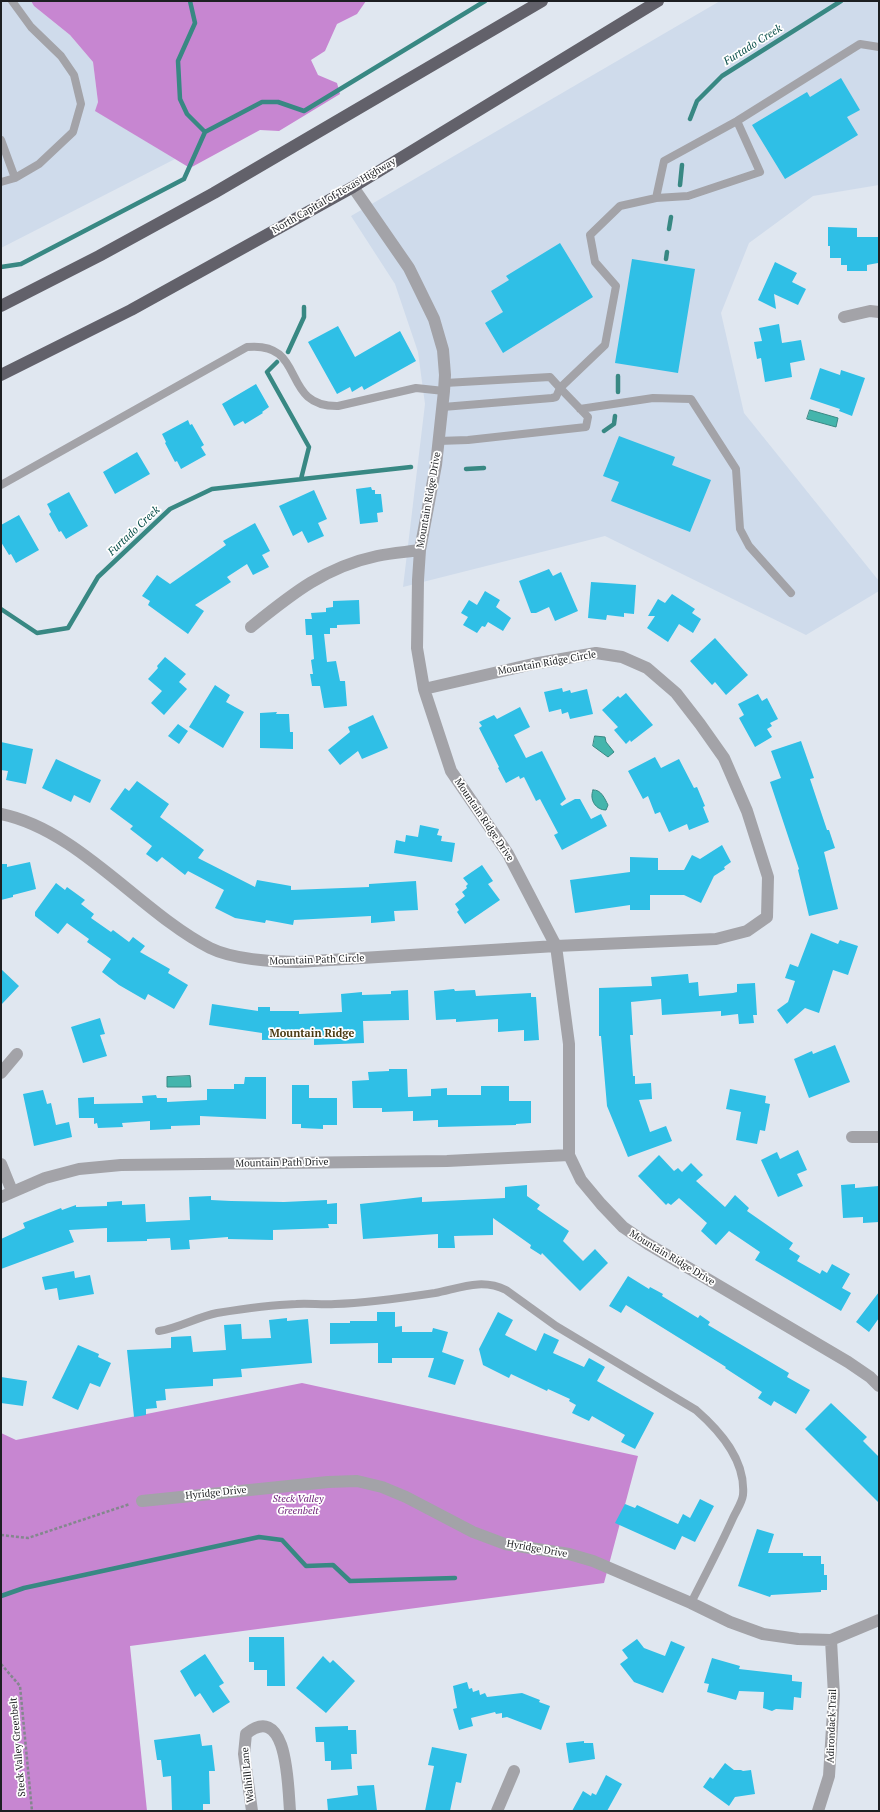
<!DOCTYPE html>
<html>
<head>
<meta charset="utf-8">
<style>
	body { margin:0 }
	#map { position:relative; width:880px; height:1812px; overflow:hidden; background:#e0e7f0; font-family:"PT Serif",serif }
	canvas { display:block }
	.frame { position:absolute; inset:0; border:2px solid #1d1f22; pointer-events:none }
</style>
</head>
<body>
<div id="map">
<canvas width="880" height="1812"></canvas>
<div class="frame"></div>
</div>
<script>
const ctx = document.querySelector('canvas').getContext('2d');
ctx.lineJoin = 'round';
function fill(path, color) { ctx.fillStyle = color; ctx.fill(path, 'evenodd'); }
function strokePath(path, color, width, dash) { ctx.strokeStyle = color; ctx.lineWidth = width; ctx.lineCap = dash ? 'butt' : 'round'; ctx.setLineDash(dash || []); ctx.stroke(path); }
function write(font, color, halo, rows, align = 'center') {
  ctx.font = font + ' "PT Serif",serif'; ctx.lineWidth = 3.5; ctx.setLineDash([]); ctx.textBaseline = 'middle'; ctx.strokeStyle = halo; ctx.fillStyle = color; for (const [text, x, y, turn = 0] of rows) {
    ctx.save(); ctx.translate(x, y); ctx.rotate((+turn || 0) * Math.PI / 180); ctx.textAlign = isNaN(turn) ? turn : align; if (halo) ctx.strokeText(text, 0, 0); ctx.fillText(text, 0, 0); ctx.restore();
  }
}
fill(new Path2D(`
	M1,1h30l3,5 36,29 23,27 5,40 -2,9 79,48 -174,89z
	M720,1h159v184l-66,11 -64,47 -28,70 23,100 135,168v10l-73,44 -201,-99 -202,51 22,-183 -7,-52 -23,-68 -44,-68z`), '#cfdbeb');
fill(new Path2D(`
	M31,1h335l-9,13 -20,10 -12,27 -14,9 7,15 19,8 3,11 -61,37 -19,-1 -70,38 -95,-57 3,-9 -5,-40 -23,-27 -36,-29z
	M302,1383l336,73 -34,127 -474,63 17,165h-146v-378l15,7z`), '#c786d1');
const water = new Path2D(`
	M810,410l28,8 -2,9 -29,-8z
	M595,736l10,1 1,5 8,10 -6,5 -15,-11z
	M593,790c8,-1 12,9 15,15l-2,5c-10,0 -17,-10 -13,-20z
	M190,1076l1,11h-24v-10z`);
fill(water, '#44b5ac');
strokePath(water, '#388883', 1);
strokePath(new Path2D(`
	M190,1l5,22 -17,38 2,38 7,15 18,18 57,-30h16l26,9 181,-110
	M690,119l7,-18 25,-25 119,-75
	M680,185l2,-20
	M669,229l2,-12
	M666,259l1,-7
	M1,267l20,-3 163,-85 21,-47
	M288,352l16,-35v-10
	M277,362l-10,10 42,75 -8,32
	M618,392v-16
	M604,431l10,-7 1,-8
	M466,469l18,-1
	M1,609l36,24 31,-5 30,-51 72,-68 42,-20 199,-22
	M1,1596l23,-8 235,-51 23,3 24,26 27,-1 17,16 105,-3`), '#388883', 4.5);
fill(new Path2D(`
	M841,78l19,32 -13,7 11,18 -73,44 -33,-54 55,-33 3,5z
	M828,227l29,1v9h21v26l-11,2v6h-20v-6h-6v-7h-11v-12h-2z
	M560,243l33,54 -90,56 -18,-30 18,-11 -12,-21 18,-11 -3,-4z
	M632,259l63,10 -17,104 -63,-10z
	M775,262l22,11 -5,9 14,7 -8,16 -24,-11 2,15 -18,-9z
	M779,324l3,19 19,-3 4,20 -15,3 2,14 -27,5 -4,-24 -4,1 -3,-17 8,-1 -3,-13z
	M338,326l17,31 45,-26 16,30 -52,29 -2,-4 -10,6 -2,-5 -13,7 -29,-52z
	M820,368l20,7 1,-5 24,8 -13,38 -13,-5 1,-2 -30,-10z
	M256,384l13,23 -7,5 1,1 -18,11 -2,-3 -9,5 -12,-22z
	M188,420l2,5 2,-1 12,21 -3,2 5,8 -25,14 -4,-8 -2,1 -10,-19 1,-1 -4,-8z
	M619,436l56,21 -3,8 39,15 -21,52 -79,-31 8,-19 -16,-6z
	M137,452l13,22 -35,20 -12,-22z
	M371,487l1,3h3v4h6l2,18 -6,1 1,9 -18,2 -4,-35z
	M314,490l13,29 -9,4 6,13 -16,7 -6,-12 -9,5 -14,-30z
	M69,492l19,34 -22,13 -5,-8 -2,1 -10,-18 2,-2 -4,-8z
	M19,515l20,35 -23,13 -5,-9 -2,1 -8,-13v-17z
	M255,523l15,28 -8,4 7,12 -16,8 -6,-11 -20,13 4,5 -36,23 9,6 -16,23 -40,-29 2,-4 -8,-5 15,-21 13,9 56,-39 -3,-4z
	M549,569l4,7 8,-4 17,39 -23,10 -6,-14 -13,6h-5l-12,-32z
	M591,582l45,3 -2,29 -10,-1v4l-17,-2 -1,5 -18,-2z
	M485,591l15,9 -4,7 15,11 -8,13 -15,-9 -3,5 -3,-1 -5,7 -14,-8 5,-8 -7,-4 8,-13 8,5z
	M672,594l23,15 -3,4 9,6 -8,14 -14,-9 -11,18 -21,-14 8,-12h-7l10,-17 7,4z
	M359,600l1,24 -23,1v3h-7v6h-6l3,28 9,-1 4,20h5l2,25 -23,2 -4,-22h-8l-2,-12h3l-2,-14 3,-1 -2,-24h-6l-1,-16h7l-1,-6 15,-1v-4l7,-1v-6z
	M715,638l33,37 -22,20 -11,-13 -3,3 -22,-24z
	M165,657l21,17 -7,8 8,7 -23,26 -13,-12 11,-12 -14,-12 10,-11 -1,-2z
	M215,685l15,10 -4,7 18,10 -21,36 -34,-21z
	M562,688l1,4 7,-2 1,3 16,-4 6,25 -23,5 -2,-7 -6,2 -1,-5 -12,3 -5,-20z
	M626,693l27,32 -22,17 -1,-2 -4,4 -12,-14 4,-3 -16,-17 16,-14 2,2z
	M758,694l4,7 5,-3 11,21 -8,4 2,3 -5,3 5,8 -17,10 -16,-29 5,-3 -6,-11z
	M520,707l10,20 -16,8 12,23 16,-7 24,48 -6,5 2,2 13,-7h5l11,20 10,-5 6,12 -45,24 -8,-15 4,-2 -18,-34 -4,2 -12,-24 -4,2 -1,-3 -13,7 -8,-15 1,-1 -20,-39 3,-2 -3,-4 15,-7 3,4z
	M277,712l-1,2h13l1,18h3v17l-33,-1v-35z
	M373,715l15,33 -26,11 -4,-8 -18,14 -12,-15 22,-18 -2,-5z
	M178,724l10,7 -9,13 -11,-8z
	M801,741l13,37 -4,1 17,51h2l6,18 -11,4 14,57 -29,7 -11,-46 1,-1 -29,-87 11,-4 -10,-27z
	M1,742l32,7 -7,35 -20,-4 2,-9 -7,-1z
	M655,757l6,11 18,-9 15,29 3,-1 8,19 -2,1 6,15 -20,8 -2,-6 -18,8 -9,-20 -5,2 -7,-18 -5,3 -15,-28z
	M56,759l45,21 -11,23 -16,-8 -3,7 -29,-14z
	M137,781l32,23 -9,13 44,33 -6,8 57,29 2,-7 34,6v4l78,-3v-3l47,-3 2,29 -24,1 1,10 -24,2v-7l-77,4 -1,5 -27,-5 -1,3 -30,-5 -20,-10 9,-18 -36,-19 -3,4 -23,-18 -5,5 -11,-8 6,-8 -22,-17 3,-3 -23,-17 15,-21 4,3z
	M420,825l19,4 -2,6 5,1 -1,5 14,2 -3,19 -58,-9 2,-13 9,2 1,-7 12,2z
	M722,845l9,17 -7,5 1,2 -11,7 -13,27 -17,-8h-34v15h-20v-5l-55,8 -5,-33 60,-8v-15l28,1v12h26l8,-15 8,4z
	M30,862l6,27 -23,6v2l-12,3v-36h6v3z
	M482,865l11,16 -5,3 12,16 -35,24 -8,-12 2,-2 -4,-6 10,-8 -3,-4 5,-4 -1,-2 2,-2 -5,-6z
	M56,883l9,7 2,-3 18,13 -4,4 13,10 -3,4 20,14 2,-2 16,12 4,-5 12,9 -5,6 30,17 -2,4 20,12 -14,24 -26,-15 -3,6 -26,-15 -17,-13 9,-13 -24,-17 2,-3 -22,-16 -9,11 -23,-18v-4z
	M811,933l27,11 2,-4 18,6 -10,29 -15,-5 -14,43 -14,-5 -18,16 -10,-14 11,-8 7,-21 -10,-3 5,-14 8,3z
	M1,969l18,17 -18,19z
	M688,974l1,9 9,-1 1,14 34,-3 4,-1v-8l18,-1 2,32h-4l1,8 -15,1 -1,-10 -17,2v-5l-59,4 -1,-16 -30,3 2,33h-3l3,41h2v8l16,-1 1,16 -13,1 11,32 16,-6 6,15 -44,16 -21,-51 -6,-70h-2v-48l53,-2 -1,-9z
	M454,989l1,2 20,-1 1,6 55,-3v4h5l3,43 -15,1v-11l-26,2v-13l-42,3v-3l-20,1 -2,-29z
	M408,990l1,30 -46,1 1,22 -50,2v-6l-52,1v-7l-53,-8 3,-21 46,7v-4h12v4h29v3l43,-2 -1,-18 21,-2v3l29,-1v-3z
	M100,1018l5,16 -5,1 7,21 -24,7 -12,-36z
	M835,1045l15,37 -41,16 -15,-39 18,-8 1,3z
	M389,1069h18l1,28 23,-1v-7l16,-1v7h34v-9h28v15h22v22l-15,1v1l-78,2v-7l-25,1v-10l-31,1v-4h-29l-1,-27 17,-1 -1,-8 21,-1z
	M245,1077h21v42l-66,-3v9l-29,1v3l-21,1v-9l-28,2 1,4 -25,1 -1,-5 -3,1v-6h-15l-1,-20 16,-1v7l49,-1 -1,-7 14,-1 1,3h10v4l40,-2v-11h27v-5h10z
	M292,1085h17v13h28v27h-14v4l-22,-1v-4h-9z
	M730,1089l36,7 -1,7 5,1 -5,27 -5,-1 -3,14 -21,-4 5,-28 -15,-3z
	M43,1090l4,14 4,-1 5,22 13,-3 3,15 -38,9 -11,-52z
	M798,1150l9,20 -10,4 6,12 -25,11 -17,-37 16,-8 3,7z
	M659,1155l15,16 4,-3 4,4 9,-9 12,12 -7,6 29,26 10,-12 14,13 -2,3 46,32 -4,6 11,7 -3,5 23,13 2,-4 5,3 5,-9 18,10 -8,14 9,5 -10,18 -86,-51 5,-8 -31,-21 -13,14 -15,-14 6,-8 -28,-25 -8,7 -3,-2 -2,2 -28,-29z
	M855,1184v4l24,-2v36l-16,1v-6l-20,1 -2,-33z
	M527,1185v11l13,9 -3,4 32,22 -6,10 20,20 12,-12 13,14 -28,28 -38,-38 -1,2 -11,-7 1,-3 -38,-27v17l-39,1 1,12h-17v-14l-75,5 -3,-35 62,-7v5l83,-4v-11z
	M211,1196v4l20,1 53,1 43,-2v4l10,-1v21h-9l1,4 -56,2v10l-45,-1v-2l-39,3 1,9 -19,1 -1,-12 -23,1v2l-40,1v-14l-38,2 5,12 -73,27v-30l24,-11 -2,-5 38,-15 1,2 14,-5v2l31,-1v-4l15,-1v4l23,-1 1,18 44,-2 -1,-23z
	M74,1271l1,7 15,-3 4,19 -35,6 -2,-12 -12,2 -3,-13z
	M628,1276l21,13 1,-2 13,7 -1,2 36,22 2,-3 10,7 -2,3 81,48 -2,4 23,13 -14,24 -22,-13 -3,5 -13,-8 4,-6 -37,-24 1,-1 -100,-62 -5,8 -12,-7z
	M879,1292v26l-10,14 -13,-10z
	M377,1312h18v15l7,-1v6h30l1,-4 15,4 -6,20 22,8 -9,25 -27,-8 6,-19h-42v5h-14v-20l-48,1v-21h20v-2h27z
	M498,1312l15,8 -8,15 31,16 8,-18 15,7 -6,13 31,14 5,-9 16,9 -8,14 57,32 -19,36 -14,-7 4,-7 -33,-19 -3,5 -17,-8 4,-8 -7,-4 1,-2 -22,-10 -1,2 -36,-17 -2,4 -26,-13 -4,-16z
	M287,1318v3l21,-2 4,44 -71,6 1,8 -29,2v7l-48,3 1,11 -10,1 1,7 -11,1v6l-12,2 -7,-67 44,-2v-11l20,-1 2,16 33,-2 -2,-25 17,-1 1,15 29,-1 -2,-18z
	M78,1345l21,9 -1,3 13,6 -11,24 -10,-4 -12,27 -26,-12z
	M1,1377l26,4 -4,25 -22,-3z
	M831,1403l36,34 -4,4 16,16v46l-74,-74z
	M700,1499l14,7 -19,36 -13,-6 -7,14 -60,-27 10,-19 10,4 2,-3 41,19 5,-10 7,4z
	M757,1529l17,5 -6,19h35v3h18v8h3v11h3v15h-6v2l-50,3 -1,2 -32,-11z
	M249,1637h35l1,49h-18v-16h-13v-8h-5z
	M637,1639l7,9 21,8 6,-15 14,6 -22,46 -29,-11 -14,-18 8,-6 -6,-8z
	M205,1654l19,29 -5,3 11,16 -17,11 -13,-20 -5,4 -15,-26z
	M323,1656l7,7 3,-3 22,21 -29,32 -30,-25z
	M712,1658l28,8 -1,3 53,6v6l10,1 -1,16 -7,-1 -1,13 -17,-1 -4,2 -9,-3 1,-16 -25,-1 -3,9 -29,-8 2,-8 -5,-1z
	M467,1682l2,7 3,-1 1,4 6,-2 1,5 5,-2 2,4 35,-4 18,7 -1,2 11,4 -9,24 -34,-13 -5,1v-5l-6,1 -1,-2 -24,6 2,8 -14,4 -6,-21 4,-1 -4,-22z
	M348,1726v4h8l1,24h-6l1,15 -21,1v-9h-6l-1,-19h-8l-1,-15z
	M200,1734l2,12 10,-1 3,26h-6l1,33h-7v7h-31l-1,-35 -8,1 -2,-17h-4l-3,-20z
	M584,1741v2h9l2,16 -26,4 -3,-20z
	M432,1747l35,7 -6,29 -5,-1 -6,29h-25l9,-45 -6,-1z
	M725,1763l9,7h7l2,1 8,-1 4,24 -20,3 -6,9 -26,-19 7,-10 3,2z
	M606,1775l16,9 -15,27h-35l11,-20 8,5 1,-3 4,2z
	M374,1785l3,26h-49l-1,-12 31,-4 -1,-9z`), '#2fbfe6');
strokePath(new Path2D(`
	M1,1535l27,3 102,-34
	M1,1664l19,22 12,125`), '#83878d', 2.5, [3, 2]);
strokePath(new Path2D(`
	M737,121l23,51 -72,24 -32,2 8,-37 73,-40 123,-77 19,3
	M1,140l14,38
	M1,182l14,-4 24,-14 34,-32 8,-28 -7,-29 -13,-19 -30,-29 -19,-26
	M443,407l109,-9 4,-1 4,-9 -10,-11 -105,6
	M580,409l73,-11 38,1 45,70 4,60 9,17 42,47
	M438,441l30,-1 118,-13 2,-10 -28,-29 45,-43 11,-59 -21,-24 -5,-27 30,-29 36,-8
	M1,485l246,-138c61,-6 32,60 91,59l78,-18 28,3
	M159,1331c20,-3 38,-14 58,-18 25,-4 53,-8 79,-9 13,-1 26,1 39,0 33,-1 67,-6 100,-11 25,-5 47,-15 71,-3l50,36 140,84c24,21 50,50 47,85 -1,8 -7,16 -10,23 -13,29 -28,57 -42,85`), '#a3a3a8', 8);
strokePath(new Path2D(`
	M353,187l56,81 25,51 9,31 2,25 -1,16 -8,74 -16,85 -2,30 -1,68 7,41 27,82 57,83 48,92 13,98v111l12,25 20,24 22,23 25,17 200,118 22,15 9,9
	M844,317l26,-6 9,1
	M251,627c41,-33 74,-60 126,-71 14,-3 29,-4 43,-6
	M1,814c78,16 139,98 209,134 22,11 62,14 87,14l259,-16 160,-7 31,-8 20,-14 1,-40 -21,-66 -23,-53 -24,-34 -24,-31 -29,-25 -25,-11 -26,-4 -63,11 -109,25
	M1,1073l16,-19
	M852,1137h27
	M1,1164l11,27
	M1,1197l44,-19 34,-9 42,-4 326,-4 122,-6
	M142,1501l186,-19 29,-1 25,6 24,10 67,35 32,12 64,10 24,7 98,42 39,19 33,12 35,5 33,1 48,-20
	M252,1811l-8,-57 2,-20c42,-34 42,54 44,77
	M497,1811l17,-40
	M818,1811l11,-35 5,-81 -3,-55`), '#a3a3a8', 12);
strokePath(new Path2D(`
	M1,306l98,-50 115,-63 328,-192
	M1,375l130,-65 222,-123 305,-186`), '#62616a', 12);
write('10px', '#1d1f22', '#fff', [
	["North Capital of Texas Highway",334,196,-30],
	["Mountain Ridge Drive",429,500,-80],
	["Mountain Ridge Circle",547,663,-10],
	["Mountain Ridge Drive",484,820,56],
	["Mountain Path Circle",317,960,-2],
	["Mountain Path Drive",282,1163,-1],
	["Mountain Ridge Drive",672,1258,31],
	["Hyridge Drive",216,1493,-6],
	["Hyridge Drive",537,1549,10],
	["Adirondack Trail",832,1726,-88],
	["Steck Valley Greenbelt",18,1747,-95],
	["Walhill Lane",248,1775,-96]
]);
write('italic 10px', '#6b1c76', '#fff', [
	["Steck Valley",298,1499],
	["Greenbelt",298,1511]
]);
write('italic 11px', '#0a4e49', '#fff', [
	["Furtado Creek",753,45,-32],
	["Furtado Creek",134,531,-43]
]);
write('bold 11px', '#4a3a12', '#fff', [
	["Mountain Ridge",312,1034]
]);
</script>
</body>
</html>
